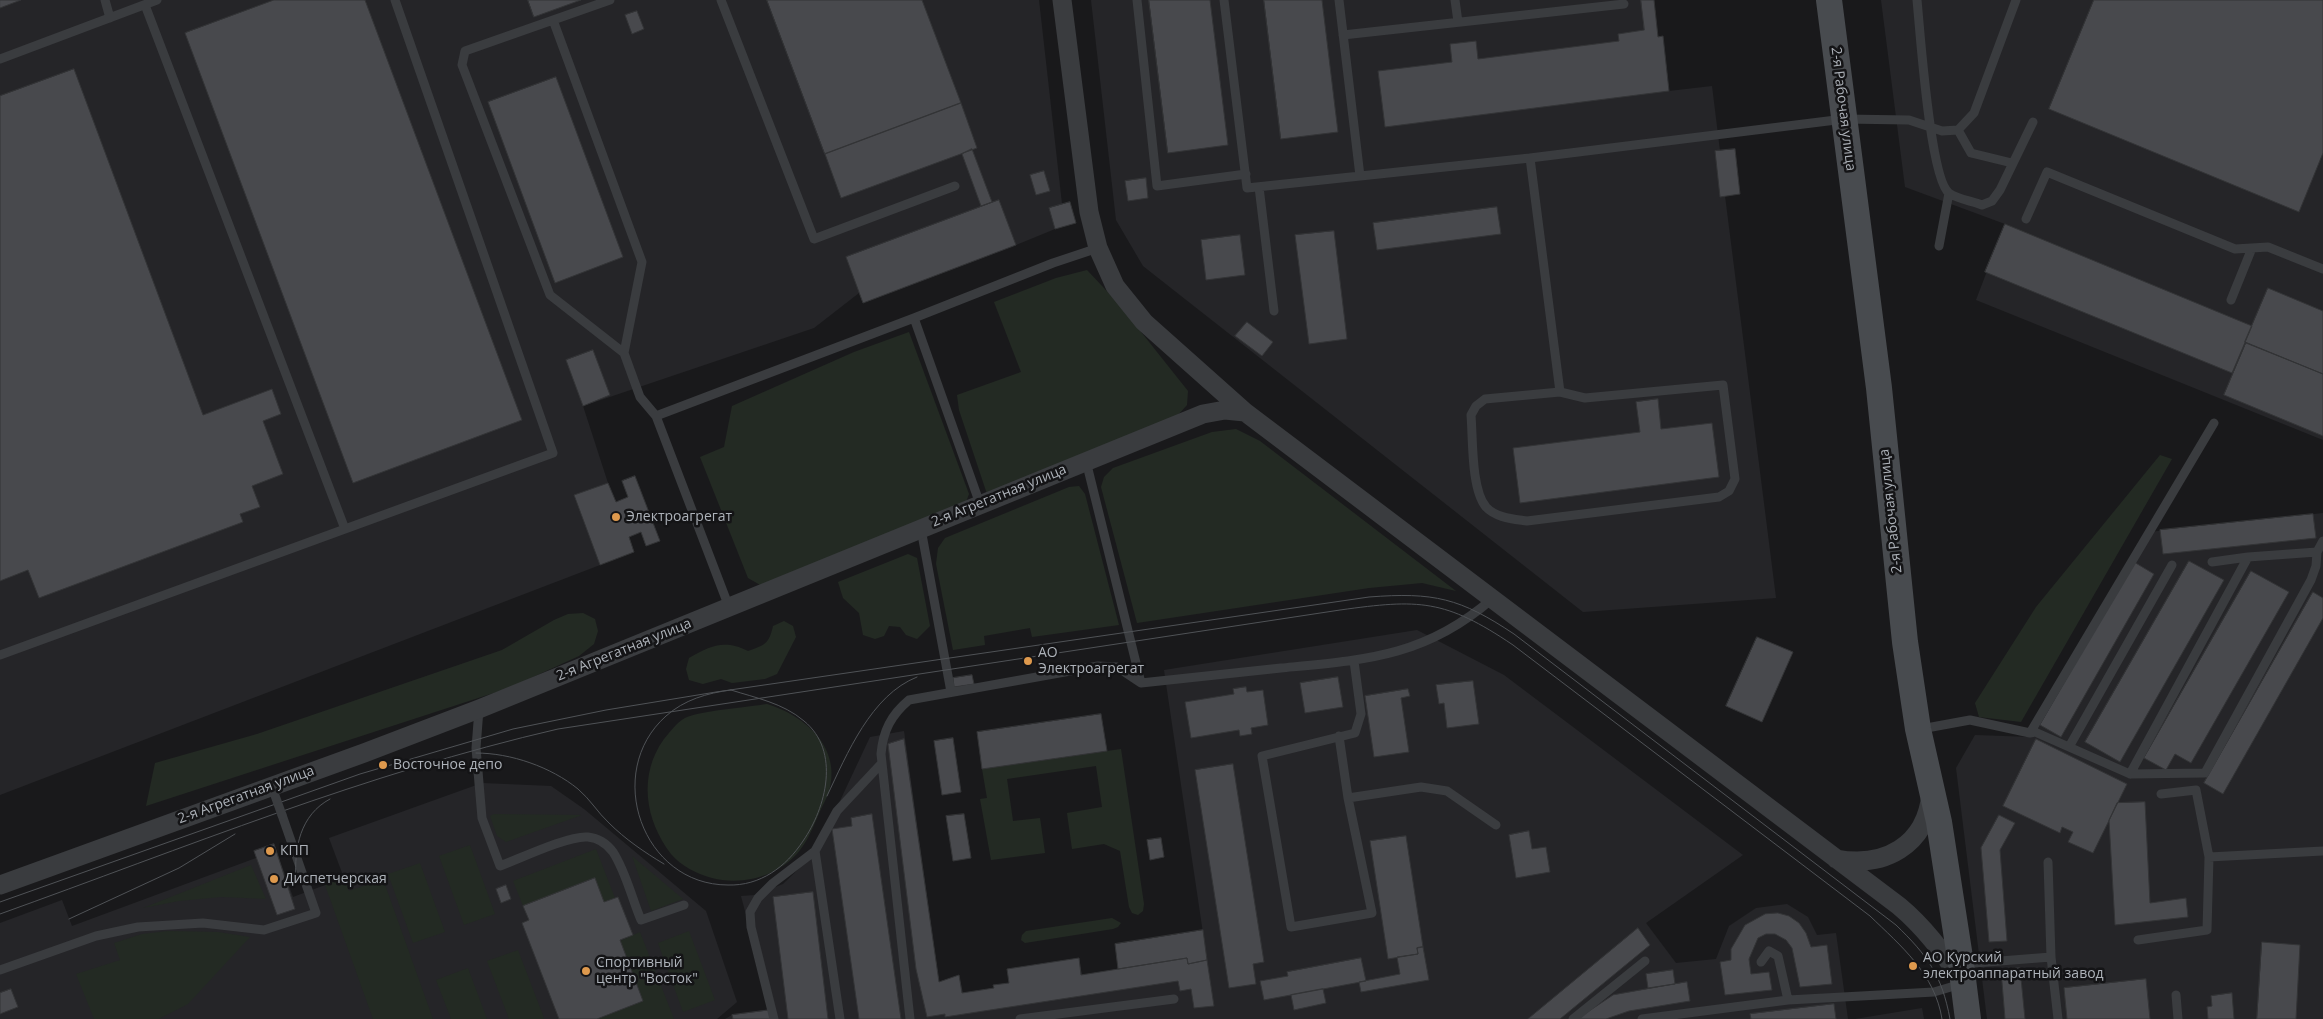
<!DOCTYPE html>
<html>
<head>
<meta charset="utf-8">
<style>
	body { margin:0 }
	canvas { display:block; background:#19191b }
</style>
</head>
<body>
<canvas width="2323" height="1019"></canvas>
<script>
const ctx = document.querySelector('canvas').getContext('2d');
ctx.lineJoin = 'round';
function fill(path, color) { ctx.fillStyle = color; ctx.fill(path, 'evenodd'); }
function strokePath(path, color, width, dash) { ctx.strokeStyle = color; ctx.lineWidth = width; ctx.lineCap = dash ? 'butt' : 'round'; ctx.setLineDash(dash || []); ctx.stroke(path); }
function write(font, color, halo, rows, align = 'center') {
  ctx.font = font + ' "Open Sans",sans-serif'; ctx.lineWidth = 5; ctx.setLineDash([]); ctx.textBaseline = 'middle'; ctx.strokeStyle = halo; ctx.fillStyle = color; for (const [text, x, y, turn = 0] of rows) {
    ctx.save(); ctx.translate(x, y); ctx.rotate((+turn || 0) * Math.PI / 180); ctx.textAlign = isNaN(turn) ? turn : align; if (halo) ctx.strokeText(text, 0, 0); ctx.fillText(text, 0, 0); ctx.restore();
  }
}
fill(new Path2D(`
	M0,0h1039l23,204 -13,4 6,21 -39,16 -153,58 -4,-10 -45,35 -231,78 25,77 -34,13 26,69 -600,230z
	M1091,0h563l4,36h5l6,55 43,-5 8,65 -5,1 5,44h5l51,402 -193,14 -440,-346 -27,-46z
	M1881,0h442v440l-347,-140 29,-76 -100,-37z
	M2323,513v506h-336l-31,-251 19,-33 56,2 9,-12 109,-193z
	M1417,630l87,45 239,180 -97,68 30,40 40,-4 13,-33 27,-18 31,-4 21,13 9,18 19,-2 12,86h-1123l7,-4 39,-6 -30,-113 14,-1 28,-11 33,-32 54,-115 34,-6 35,251 20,-7 4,18 31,-5 -1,-3 16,-2 -2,-14 72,-11 3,17 105,-17 1,6 19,-4 -43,-290z
	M482,783l69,3 33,23 122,102 31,91 -20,17h-717v-96l62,-23 10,26 184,-68 -2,-7 20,-7 19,53 51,-19 -15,-40z
	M1922,1008l2,11h-69z`), '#252528');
fill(new Path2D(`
	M1087,270l31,33 70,88 -1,14 -9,10 -191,79 -28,-84 -2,-15 64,-23 -27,-70 62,-24z
	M909,332l60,162 -3,8 -204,84 -14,-8 -48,-121 24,-10 8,-41 122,-54z
	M1236,429l24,12 196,150 -34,-8 -53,5 -232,35 -36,-136 3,-10 9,-9 99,-36z
	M2160,455l12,4 -151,263 -42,-5 -4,-14 61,-96z
	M1079,486l6,8 34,131 -87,12 -2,-9 -46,8 1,9 -32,5 -17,-86 2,-16 7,-10 124,-51z
	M908,554l9,4 13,68 -13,13 -11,-4 -6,-8 -11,-1 -5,10 -9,3 -12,-4 -4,-22 -16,-15 -5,-16z
	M583,613l12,6 3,12 -4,13 -15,12 -70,32 -363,118 9,-43 102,-29 245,-84 52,-30 14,-6z
	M784,621l9,5 3,11 -19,37 -12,5 -33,4 -11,-4 -18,5 -14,-4 -3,-11 3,-11c21,-12 35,-19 59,-7 17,-6 21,-7 25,-25z
	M767,704c39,12 75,44 62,88 -3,8 -8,16 -11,24 -5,11 -10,24 -18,34 -20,26 -57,36 -88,28 -15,-4 -31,-12 -41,-24 -26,-34 -33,-79 -7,-115 7,-8 12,-16 21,-21 14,-7 64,-11 82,-14z
	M1121,749l23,155 -1,7 -5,4 -6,-2 -3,-6 -9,-56 -16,-7 -32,5 -5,-36 35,-6 -6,-41 -89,13 6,42 27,-3 5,35 -54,7 -11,-61 7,-1 -5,-29z
	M494,814l88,1 -76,27 -9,-6 -7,-20z
	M470,845l25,69 -31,11 -25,-69z
	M596,849l19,49 -11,4 -10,-24 -71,28 -10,-25z
	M632,856l51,43 -32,12z
	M420,863l25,69 -32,11 -25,-69z
	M251,865l15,34 -45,-2 -42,4 -36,7z
	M344,878l5,13 34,-12 50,140h-60l-48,-134z
	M1112,918l9,5 -3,4 -5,2 -88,14 -4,-3 1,-5 4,-4z
	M168,931l50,1 32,5 -62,67 -29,15h-65l-18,-45 44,-14 -6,-17 28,-9z
	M689,931l26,69 -32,12 -25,-69z
	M640,932l34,87h-77l46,-18 -23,-60z
	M518,950l26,68 -1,1h-34l-22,-58z
	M468,968l19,51h-36l-15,-39z`), '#232a23');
const building = new Path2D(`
	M0,0h21l-21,8z
	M274,0h91l157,420 -169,63 -168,-450z
	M528,0h53l-47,17z
	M767,0h155l39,103 -136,51z
	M1149,0h61l18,145 -60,8z
	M1264,0h58l16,132 -57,7z
	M1641,0h13l4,37 5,-1 6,55 -284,36 -7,-56 74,-9 -2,-18 26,-3 2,18 141,-18 -1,-7 26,-4z
	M2094,0h229v153l-24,59 -250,-103z
	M637,11l7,18 -12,5 -7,-19z
	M74,69l129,346 69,-26 9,25 -18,7 20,53 -31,12 8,21 -20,7 3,8 -204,76 -11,-28 -28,11v-485z
	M556,77l67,180 -68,26 -67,-181z
	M961,103l16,45 -136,50 -16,-44z
	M972,149l20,53 -11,4 -19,-52z
	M1735,149l5,45 -20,3 -5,-46z
	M1044,171l6,20 -14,4 -6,-20z
	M1146,178l2,20 -20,3 -3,-20z
	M999,200l17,45 -153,58 -17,-46z
	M1070,202l6,21 -21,6 -6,-21z
	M1497,207l4,27 -124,16 -4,-27z
	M2005,224l247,102 -20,47 -247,-101z
	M1334,231l13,108 -38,5 -14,-109z
	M1240,235l5,40 -39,5 -5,-40z
	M2268,288l55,23v63l-78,-32z
	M1247,322l26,20 -11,14 -27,-20z
	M2246,343l77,31v62l-99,-41z
	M593,350l17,45 -27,11 -17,-46z
	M1658,399l3,30 51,-6 7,54 -199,26 -7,-55 127,-16 -4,-30z
	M635,476l25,65 -14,5 -5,-14 -12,5 5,15 -34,13 -26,-70 34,-12 8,19 12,-5 -6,-16z
	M2313,514l3,24 -153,16 -3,-24z
	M2189,561l35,19 -104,182 -35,-20z
	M2134,562l20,12 -93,163 -21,-12z
	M2251,571l38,21 -98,171 -16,-9 -9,16 -22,-12z
	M2313,592l10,6v20l-100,176 -19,-11z
	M1757,637l36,15 -31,70 -36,-16z
	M972,675l2,9 -20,3 -1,-9z
	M1338,677l5,30 -38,6 -5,-30z
	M1473,681l6,43 -32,4 -3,-25 -5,1 -3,-19z
	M1246,687l1,5 16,-2 5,35 -17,3 1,6 -12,2 -1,-6 -48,8 -6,-36 49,-8 -1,-5z
	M1408,689l2,7 -9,2 8,54 -35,5 -9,-61z
	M1101,714l6,37 -125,18 -5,-37z
	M953,738l8,54 -19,3 -8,-54z
	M904,739l35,243 20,-7 3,18 32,-5 -1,-3 16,-2 -2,-14 72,-11 2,17 106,-17 1,6 19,-4 7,46 -20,2 -3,-19 -11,2 -2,-10 -233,36v-3l-18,3 -11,-48 -28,-225z
	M2036,739l91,45 -34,69 -25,-11 5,-10 -11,-5 -2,6 -57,-27z
	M1233,764l31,198 -11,2 3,20 -27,4 -34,-218z
	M2145,802l5,101 36,-5 2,19 -73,8 -6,-105 8,-17z
	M872,814l29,205h-42l-27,-190 20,-3 -1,-8z
	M964,814l7,44 -18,3 -7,-45z
	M1999,815l16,8 -15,27 7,91 -18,1 -8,-94z
	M1529,831l3,18 14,-2 4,25 -34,6 -7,-43z
	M1406,836l17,111 -6,1 1,6 -30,5 -18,-118z
	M1161,838l3,19 -14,3 -3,-20z
	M274,844l21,65 -18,6 -23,-64z
	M595,878l9,24 14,-5 15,38 -13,5 23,61 -46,18h-38l-37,-96 7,-3 -6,-14z
	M506,885l5,14 -10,4 -5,-14z
	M813,892l15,127h-40l-15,-122z
	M1778,913l11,3 10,7 7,10 5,14 16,-2 5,39 -32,3 -8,-39 -6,-8 -11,-6h-9l-8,4 -9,21 2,15 18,-2 3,18 -47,5 -5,-33 11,-2v-11l14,-24 20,-11z
	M1638,928l12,17 -90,74h-32z
	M1203,930l4,30 -19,4 -1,-6 -69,11 -3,-25z
	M2262,942l38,3 -4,74h-39z
	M1423,947l6,33 -68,12 -2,-10 41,-8 -3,-17 21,-3 -1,-6z
	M1361,958l5,23 -102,19 -4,-19 28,-5 -1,-4z
	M2020,968l5,51h-20l-4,-49z
	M1673,970l2,14 -27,4 -2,-14z
	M2146,979l4,40h-83l-3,-31z
	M1687,982l3,19 -61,10 -23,8h-29l36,-24z
	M11,989l7,18 -18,7v-21z
	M1323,989l3,14 -32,7 -3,-15z
	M2232,993l2,26h-26l-1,-12 5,-1 -1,-10z
	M1834,1004l2,15h-85l-1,-5z
	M771,1010l1,9h-39l-1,-4z`);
fill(building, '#48494d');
strokePath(building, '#333436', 1);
strokePath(new Path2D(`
	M105,0l5,18
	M610,0l-145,51 -3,14 88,230 74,58 16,44 16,19
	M721,0l93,239 141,-53
	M1137,0l20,186 89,-12
	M1224,0l23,188 283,-30
	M1339,0l21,176
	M1455,0l3,22
	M1917,0c3,30 13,179 32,193 8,6 23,8 33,12l10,-4 8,-11 33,-68
	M145,5l200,524
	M553,20l89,242 -18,91
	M1343,35l281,-31
	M0,59l157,-59
	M1958,130l13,23 41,10
	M1259,187l15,124
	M2026,219l21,-47 188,77 33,-2 55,22
	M1939,246l10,-53
	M2231,300l21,-52
	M914,318l66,186
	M1560,392l25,6 138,-13 12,94 -6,12 -10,6 -192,24c-13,-2 -31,-3 -41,-14 -15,-18 -13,-68 -15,-92l5,-9 9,-7 75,-7 -30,-234 314,-39 65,1 33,11 16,-1 16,-17 42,-113
	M1086,461l55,222
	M921,529l30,163
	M2248,557l69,-5 6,-11
	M729,607l-73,-191 258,-98 139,-55 45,-15
	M0,655l553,-202 -158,-453
	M479,709l-3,39 6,70 18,48c19,-7 69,-31 88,-29 10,1 19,7 25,15 13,20 19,47 28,68l43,-15
	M1921,729l49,-9 60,13 5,-1 34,15 103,-182
	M2030,733l184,-310
	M1339,736l9,62 24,115 -81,14 -29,-171 93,-23 6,-19 -7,-53
	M2069,747l61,27 118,-217 -36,5
	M2130,774l75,-1 106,-193 5,-14 1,-14
	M2161,794l35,-4 13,67
	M1348,798l73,-11 26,4 49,34
	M815,851l25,168
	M2048,862l3,95 7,62
	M2138,940l69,-10 2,-73 114,-6
	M1761,962l8,-11 9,5 10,44
	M1962,964l89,-7
	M0,970l96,-34 42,-9 65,-4 61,7 52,-17 -34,-98
	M2176,995l2,24
	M774,1019l-23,-92 -1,-15 8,-14 15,-15 42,-32 22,-40 44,-47
	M910,1019l-29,-265c2,-23 10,-39 28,-54l189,-34 19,1 24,16c47,-5 93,-10 140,-15 84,-8 144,-11 211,-69
	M1020,1019l154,-20
	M1573,1019l72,-58
	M1642,1019l146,-19 146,-8 27,-8`), '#3a3c3f', 9);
strokePath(new Path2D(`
	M1062,0l27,212 9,36 17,38 29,36 101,90 654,494c25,21 43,45 61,72
	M1836,859c48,9 90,-13 95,-65
	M0,885l364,-132 115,-44 724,-295 22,-4 20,2`), '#3a3c3f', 19);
strokePath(new Path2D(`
	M1829,0l50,388 26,254 13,87 21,93 22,142 7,55`), '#484b4f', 26);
strokePath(new Path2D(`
	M731,690c25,8 52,13 73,31 37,30 22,87 -1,120 -17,26 -43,45 -75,44 -86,0 -125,-113 -62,-169 18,-16 41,-23 65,-26z
	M476,753c35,0 75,14 102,36 12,10 20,24 31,34 16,16 35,29 55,41
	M827,796c20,-42 44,-101 90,-119
	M296,879c-2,-31 4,-64 34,-80
	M0,902l360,-128 153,-45 93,-19 110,-18 653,-95c65,-5 91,1 145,37l382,291c31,30 46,50 54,94
	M0,914c184,-66 367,-141 558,-185l782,-119c79,-11 105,-11 173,35l357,271c31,30 65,58 72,103
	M69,919l110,-51 56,-34`), '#4f5256', 1);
strokePath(new Path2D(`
	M273,790l9,25`), '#3a3c3f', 9);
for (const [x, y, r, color] of [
	[616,517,5,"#de994d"],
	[1028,661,5,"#de994d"],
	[383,765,5,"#de994d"],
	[270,851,5,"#de994d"],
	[274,879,5,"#de994d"],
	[1913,966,5,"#de994d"],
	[586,971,5,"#de994d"]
]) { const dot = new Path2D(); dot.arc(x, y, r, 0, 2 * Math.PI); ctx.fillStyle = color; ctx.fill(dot); strokePath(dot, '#141416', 2); }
write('14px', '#adb2b9', '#141416', [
	["2-я Рабочая улица",1843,109,83],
	["2-я Агрегатная улица",999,496,-22],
	["2-я Рабочая улица",1891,511,-96],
	["2-я Агрегатная улица",624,650,-22],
	["2-я Агрегатная улица",246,795,-20]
]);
write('14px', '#adb2b9', '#141416', [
	["Электроагрегат",626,517],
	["АО",1038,653],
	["Электроагрегат",1038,669],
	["Восточное депо",393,765],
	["КПП",280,851],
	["Диспетчерская",284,879],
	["АО Курский",1923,958],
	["электроаппаратный завод",1923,974],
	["Спортивный",596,963],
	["центр \"Восток\"",596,979]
], 'left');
</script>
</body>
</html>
